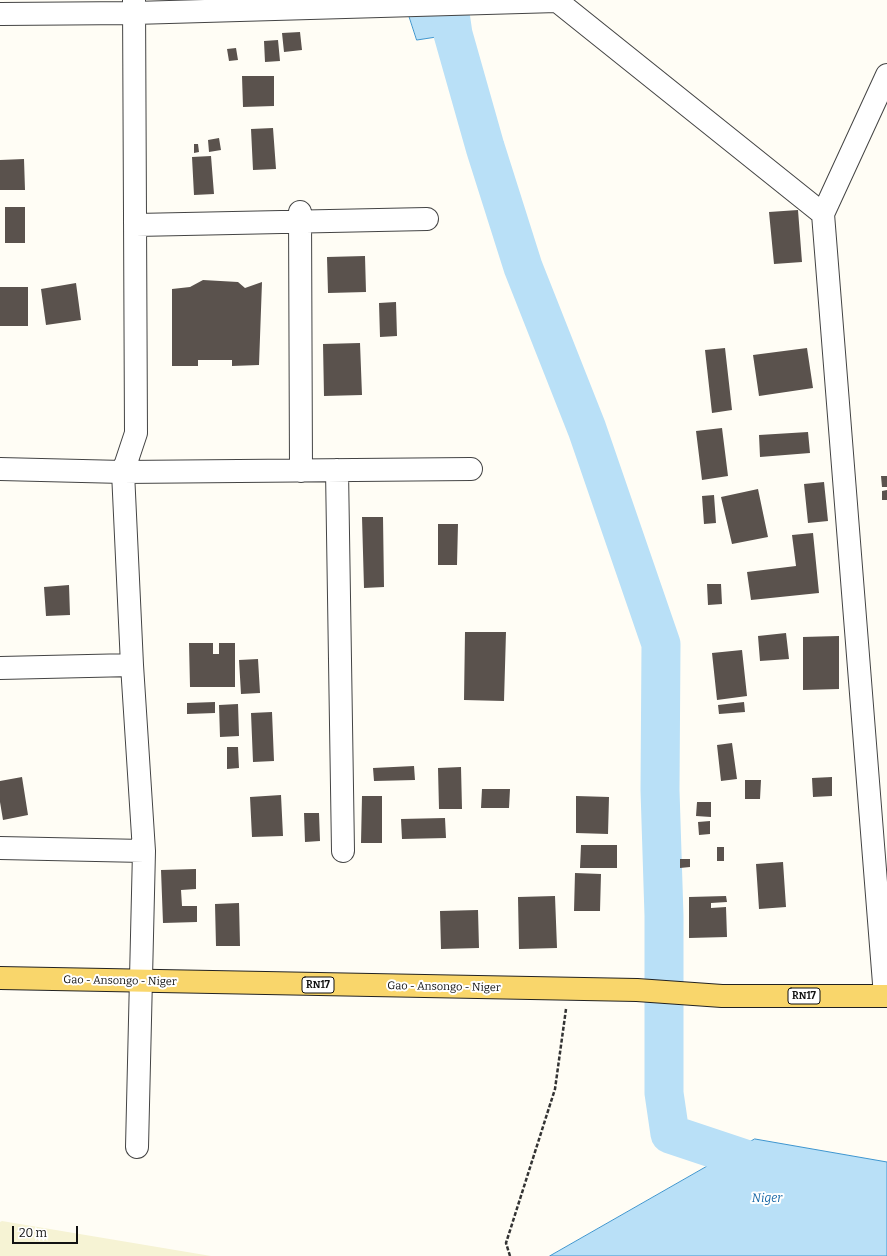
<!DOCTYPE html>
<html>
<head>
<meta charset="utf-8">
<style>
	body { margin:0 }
	#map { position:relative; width:887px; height:1256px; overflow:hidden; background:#fffdf5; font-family:Bitter,serif }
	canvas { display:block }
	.scale { position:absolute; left:12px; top:1226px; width:66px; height:18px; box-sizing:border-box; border:2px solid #111; border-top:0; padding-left:5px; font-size:12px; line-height:14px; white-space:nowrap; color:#111; -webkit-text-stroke:3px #fff; paint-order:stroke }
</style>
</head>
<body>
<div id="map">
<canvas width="887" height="1256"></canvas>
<div class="scale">20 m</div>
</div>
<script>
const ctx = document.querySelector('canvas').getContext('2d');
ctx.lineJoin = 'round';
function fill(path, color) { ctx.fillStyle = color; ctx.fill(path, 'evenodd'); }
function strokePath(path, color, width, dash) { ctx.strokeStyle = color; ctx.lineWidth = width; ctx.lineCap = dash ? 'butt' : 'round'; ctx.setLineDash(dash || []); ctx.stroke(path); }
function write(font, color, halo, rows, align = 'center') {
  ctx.font = font + ' Bitter,serif'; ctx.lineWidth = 4; ctx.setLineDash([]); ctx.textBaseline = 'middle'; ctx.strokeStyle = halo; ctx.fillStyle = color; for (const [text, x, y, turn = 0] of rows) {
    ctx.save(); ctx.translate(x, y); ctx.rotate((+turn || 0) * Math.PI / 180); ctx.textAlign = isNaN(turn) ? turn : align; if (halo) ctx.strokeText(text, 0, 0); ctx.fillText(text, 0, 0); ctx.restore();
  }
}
fill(new Path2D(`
	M2,1221l209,35h-211v-34z`), '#f6f3d4');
const water = new Path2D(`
	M404,0h59l6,32 -52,8z
	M755,1139l132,23v94h-337z`);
fill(water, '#b9e0f7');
strokePath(water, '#3f96cf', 1);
strokePath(new Path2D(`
	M448,0l5,34 32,113 38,120 64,162 74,215 -1,146 4,126v177l6,41 111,37`), '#b9e0f7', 39);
fill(new Path2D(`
	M300,32l2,18 -18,2 -2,-19z
	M278,40l2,21 -15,1 -1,-21z
	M236,48l2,12 -9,1 -2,-12z
	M242,76h32v30l-31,1z
	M273,128l3,41 -23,1 -2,-41z
	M219,138l2,12 -12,2 -1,-12z
	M194,144h4l1,8 -5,1z
	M211,156l3,38 -20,1 -2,-38z
	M24,159l1,31h-25v-30z
	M5,207h20v36h-20z
	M798,210l4,52 -28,2 -5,-52z
	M365,256l1,36 -38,1 -1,-36z
	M203,280l35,2 7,6 17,-6 -3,83 -27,1v-6h-34v6h-26v-77l18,-2z
	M76,283l5,37 -35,5 -5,-36z
	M0,287h28v39h-28z
	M396,302l1,34 -17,1 -1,-34z
	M360,343l2,52 -38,1 -1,-52z
	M725,348l7,62 -20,3 -7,-63z
	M807,348l6,40 -54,8 -6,-41z
	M722,428l6,48 -26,4 -6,-49z
	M808,432l2,21 -50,4 -1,-22z
	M881,476h6v11h-5z
	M824,482l4,39 -20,2 -4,-39z
	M758,489l10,48 -36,7 -11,-47z
	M887,490v10h-5v-9z
	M714,495l2,28 -12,1 -2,-28z
	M362,517h21l1,70 -20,1z
	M438,524h20l-1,41h-19z
	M813,533l6,60 -68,7 -4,-28 49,-6 -4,-31z
	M707,584h14l1,20 -14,1z
	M69,585l1,30 -24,1 -2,-29z
	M465,632h41l-2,69 -40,-1z
	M786,633l3,26 -29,2 -2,-25z
	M839,636v53l-36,1v-53z
	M189,643h24v11h6v-11h16v44h-45z
	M742,650l5,46 -30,4 -5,-47z
	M258,659l2,34 -19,1 -2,-34z
	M215,702v11l-28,1v-11z
	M744,702l1,10 -26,2 -1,-9z
	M238,704l1,32 -19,1 -1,-32z
	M272,712l2,49 -21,1 -2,-49z
	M732,743l5,36 -16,2 -4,-36z
	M227,747h11l1,21 -12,1z
	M414,766l1,14 -41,1 -1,-13z
	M461,767l1,42h-23l-1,-41z
	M22,777l6,38 -25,5 -3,-18v-21z
	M832,777v19l-19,1 -1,-19z
	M745,780h16l-1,19h-15z
	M482,789h28l-1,19h-28z
	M281,795l2,41 -31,1 -2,-40z
	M362,796h20v47h-21z
	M576,796l33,1 -1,37 -32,-1z
	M697,802h14v15l-15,-1z
	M304,813h15l1,28 -15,1z
	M445,818l1,20 -44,1 -1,-20z
	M710,821v13l-11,1 -1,-13z
	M581,845h36v23h-37z
	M717,847h7v14h-7z
	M680,859h10v8l-10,1z
	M783,862l3,45 -27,2 -3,-45z
	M196,869v20l-15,1 1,16h15v16l-34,1 -2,-53z
	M575,873l26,1 -1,37h-26z
	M555,896l2,52 -38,1 -1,-52z
	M726,896l1,6 -16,1v5l15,-1 1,30 -38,1v-41z
	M239,903l1,43h-24l-1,-42z
	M478,910l1,38 -38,1 -1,-38z`), '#5a524d');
const street = new Path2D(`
	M134,0l2,433 -13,39 9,193 12,186 -7,296
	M0,14l134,-1 423,-12 266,213 62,782
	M300,212l1,259
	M823,214l64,-139
	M136,225l291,-6
	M0,469l123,3 348,-3
	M337,470l6,381
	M0,668l132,-3
	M0,848l144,3`);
const primary = new Path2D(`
	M0,978l637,12 85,6h165`);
strokePath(street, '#444', 24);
strokePath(primary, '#222', 24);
strokePath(new Path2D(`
	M510,1256l-4,-13 49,-154 11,-80`), '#333', 2.5, [4, 2]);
strokePath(street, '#fff', 22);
strokePath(primary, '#f9d66b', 22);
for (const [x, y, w] of [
	[318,985,32],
	[804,996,32]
]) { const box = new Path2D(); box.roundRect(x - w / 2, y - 8, w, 16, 3); ctx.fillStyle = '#fff'; ctx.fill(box); strokePath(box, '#111', 1); }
write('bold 10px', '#111', null, [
	["RN17",318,985],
	["RN17",804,996]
]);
write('11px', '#111', '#fff', [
	["Gao - Ansongo - Niger",120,981,1],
	["Gao - Ansongo - Niger",444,987,1]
]);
write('italic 12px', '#1768a6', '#fff', [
	["Niger",767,1199]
]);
</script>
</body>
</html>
